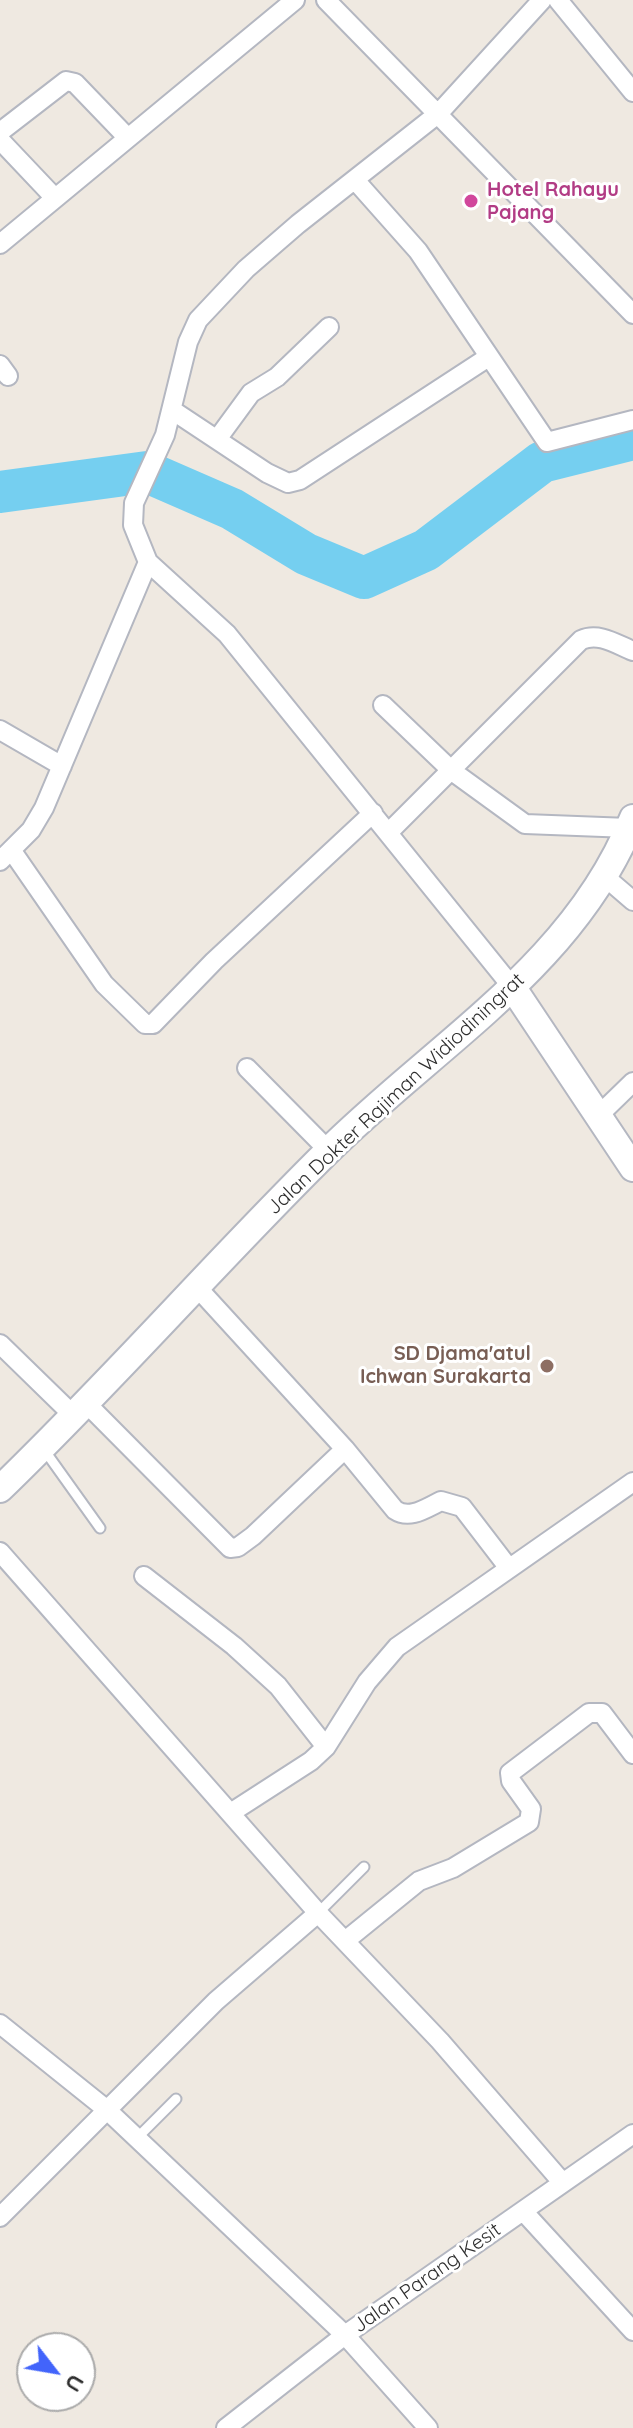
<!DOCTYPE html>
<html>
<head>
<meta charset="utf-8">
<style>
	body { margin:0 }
	#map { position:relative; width:633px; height:2428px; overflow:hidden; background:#efe9e1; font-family:Quicksand,sans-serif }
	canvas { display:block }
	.north { position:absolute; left:16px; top:2332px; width:80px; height:80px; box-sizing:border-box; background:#fff; border:2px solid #ababab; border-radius:50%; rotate:121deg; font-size:22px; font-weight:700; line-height:32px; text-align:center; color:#2e2e2e }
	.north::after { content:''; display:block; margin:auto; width:28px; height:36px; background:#4264fb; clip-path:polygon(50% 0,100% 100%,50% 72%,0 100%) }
</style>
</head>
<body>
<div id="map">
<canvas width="633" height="2428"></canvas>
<div class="north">U</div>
</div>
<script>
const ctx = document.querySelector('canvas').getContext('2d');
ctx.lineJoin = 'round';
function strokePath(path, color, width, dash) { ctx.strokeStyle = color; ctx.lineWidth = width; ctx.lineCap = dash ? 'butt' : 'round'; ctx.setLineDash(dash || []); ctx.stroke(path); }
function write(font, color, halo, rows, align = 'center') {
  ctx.font = font + ' Quicksand,sans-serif'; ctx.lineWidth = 6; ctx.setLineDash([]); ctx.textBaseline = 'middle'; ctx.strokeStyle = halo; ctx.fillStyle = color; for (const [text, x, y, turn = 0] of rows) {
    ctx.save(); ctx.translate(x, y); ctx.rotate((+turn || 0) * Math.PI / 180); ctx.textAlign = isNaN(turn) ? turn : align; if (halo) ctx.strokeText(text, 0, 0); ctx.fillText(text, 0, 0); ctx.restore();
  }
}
strokePath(new Path2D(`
	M0,492l147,-20 85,37 74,45 58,24 62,-28 116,-88 91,-23`), '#75cff0', 42);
const lane = new Path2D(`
	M45,1451l55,77
	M318,1913l46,-46
	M137,2138l39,-39`);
const street = new Path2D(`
	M326,0l307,314
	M558,0l75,92
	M0,132l66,-51 9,2 51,53
	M0,140l54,57
	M355,180l63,71 129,191 86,-22
	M0,244l295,-244
	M0,365l8,11
	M172,410l95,63 21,10 12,-3 187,-122
	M218,438l33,-45 26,-16 52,-50
	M383,705l69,66 73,53 104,4
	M0,730l62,36
	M388,833l193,-193c18,-8 35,4 52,11
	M12,851l92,133 41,40h8l61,-63 159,-148
	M0,861l31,-31 13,-22 104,-246
	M604,876l29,25
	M513,988l-286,-354 -79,-72 -15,-37 1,-22 31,-68 23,-93 10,-22 48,-51 52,-45 141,-111 103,-113
	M247,1068l81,82
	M600,1114l33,-32
	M195,1285l150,164 50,61c15,10 31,-2 46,-9l21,6 46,60
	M0,1344l75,73
	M87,1404l143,144 8,-1 15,-11 92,-87
	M0,1552l318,361 122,128 122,141
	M144,1576l90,70 44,40 48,61
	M232,1812l79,-51 15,-14 41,-65 30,-35 236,-165
	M345,1941l74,-60 34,-13 76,-46 2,-13 -20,-28 -1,-8 79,-60h13l31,41
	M0,2024l106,85 239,226 83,93
	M523,2211l110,120
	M0,2217l216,-216 102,-88
	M226,2428l119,-93 288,-201`);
const secondary = new Path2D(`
	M513,988l120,180
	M0,1489c112,-108 214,-225 325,-335 108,-108 249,-188 308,-336`);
strokePath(lane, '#b4b7c1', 13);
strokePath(street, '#b4b7c1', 22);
strokePath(secondary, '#b4b7c1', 30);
strokePath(lane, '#fff', 9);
strokePath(street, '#fff', 18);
strokePath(secondary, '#fff', 26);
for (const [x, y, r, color] of [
	[471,201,8,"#d1479c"],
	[547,1366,8,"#8d6e63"]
]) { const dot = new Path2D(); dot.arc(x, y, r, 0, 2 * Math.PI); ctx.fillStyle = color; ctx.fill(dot); strokePath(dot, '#fff', 3); }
write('bold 20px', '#b23c85', '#fff', [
	["Hotel Rahayu",487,190],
	["Pajang",487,213]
], 'left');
write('20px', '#2e2e2e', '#fff', [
	["Jalan Dokter Rajiman Widiodiningrat",396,1094,-43],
	["Jalan Parang Kesit",427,2278,-35]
]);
write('bold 20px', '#785e54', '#fff', [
	["SD Djama'atul",531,1354],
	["Ichwan Surakarta",531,1377]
], 'right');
</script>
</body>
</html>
